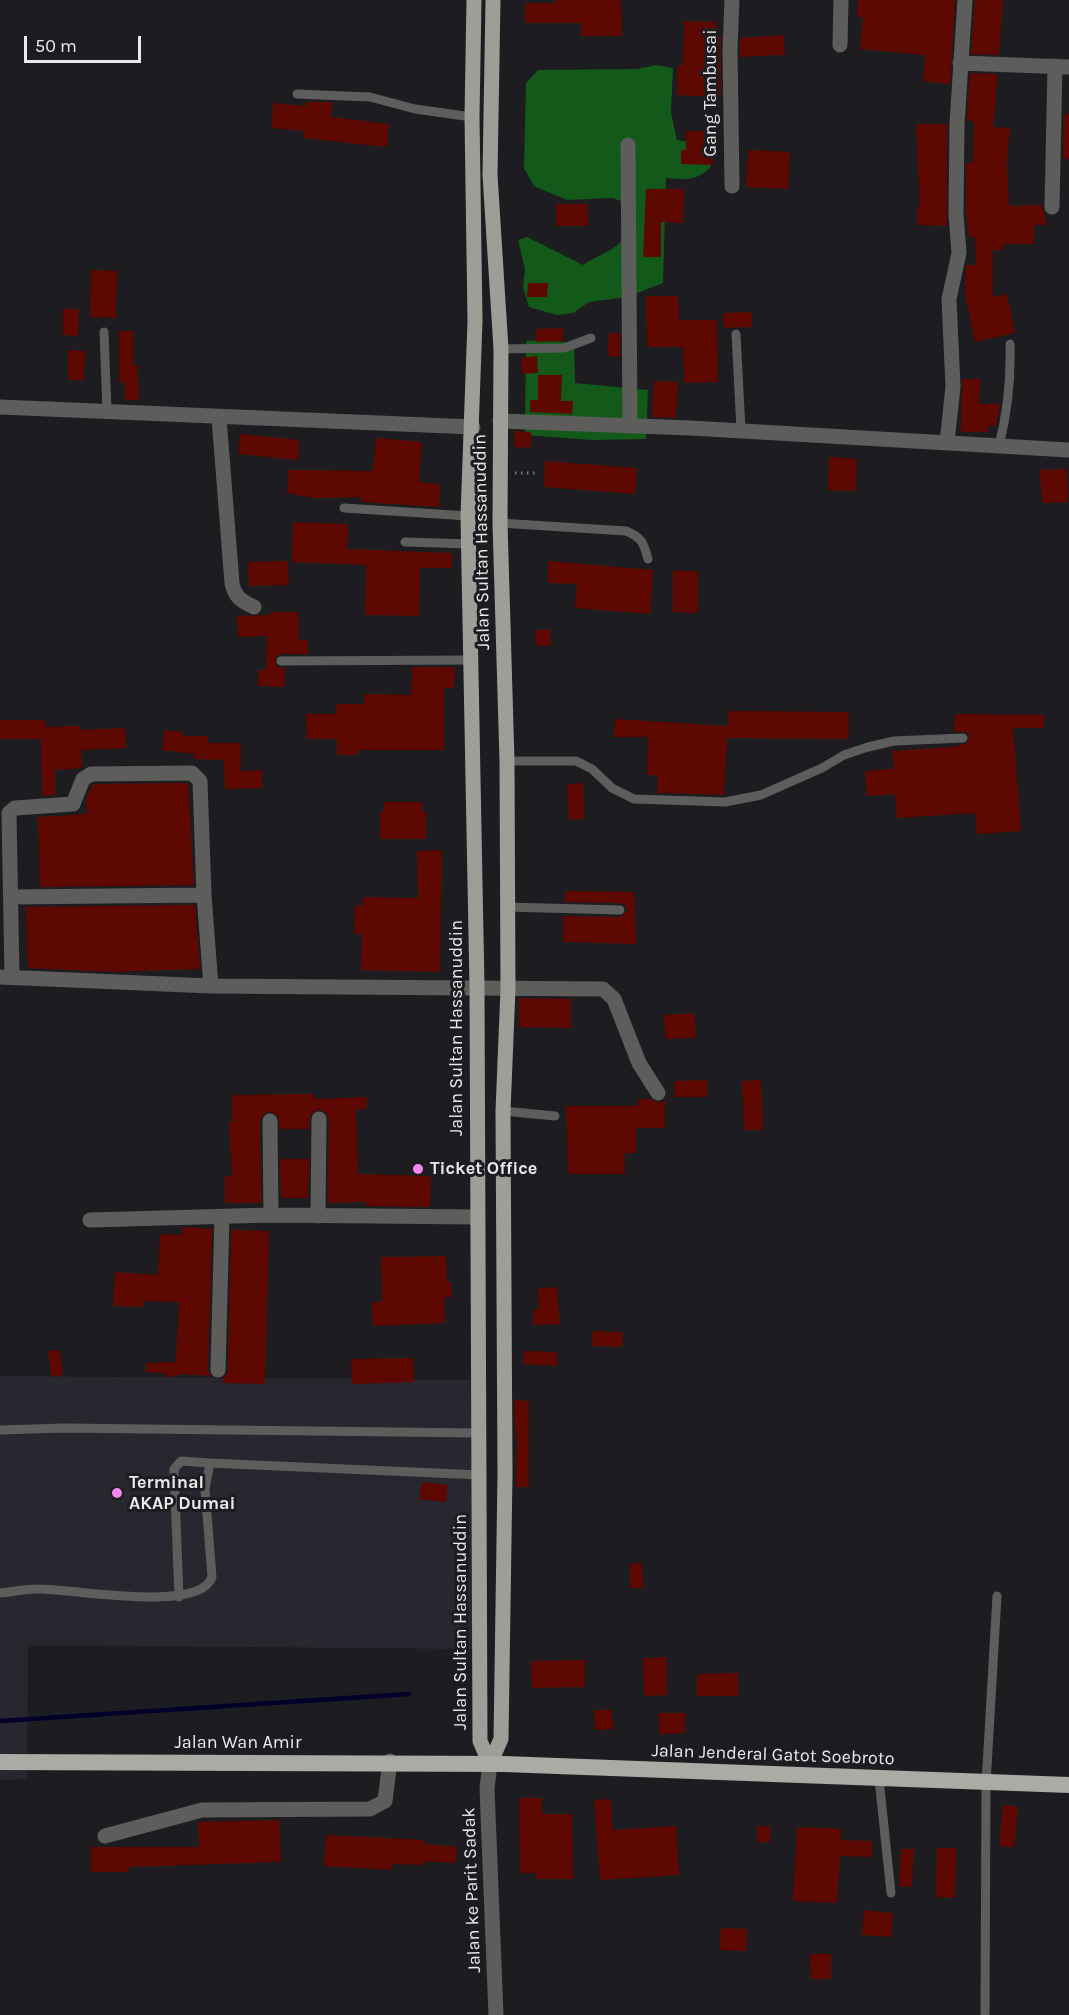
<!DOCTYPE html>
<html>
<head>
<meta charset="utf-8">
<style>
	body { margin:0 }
	#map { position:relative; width:1069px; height:2015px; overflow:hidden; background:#1d1d21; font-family:Karla,sans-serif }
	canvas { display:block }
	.scale { position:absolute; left:24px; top:36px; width:117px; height:27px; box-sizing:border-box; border:3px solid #e9e9ec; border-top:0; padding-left:8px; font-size:18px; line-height:21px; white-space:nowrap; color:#e9e9ec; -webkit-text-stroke:4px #1d1d21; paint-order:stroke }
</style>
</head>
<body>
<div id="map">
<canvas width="1069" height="2015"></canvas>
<div class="scale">50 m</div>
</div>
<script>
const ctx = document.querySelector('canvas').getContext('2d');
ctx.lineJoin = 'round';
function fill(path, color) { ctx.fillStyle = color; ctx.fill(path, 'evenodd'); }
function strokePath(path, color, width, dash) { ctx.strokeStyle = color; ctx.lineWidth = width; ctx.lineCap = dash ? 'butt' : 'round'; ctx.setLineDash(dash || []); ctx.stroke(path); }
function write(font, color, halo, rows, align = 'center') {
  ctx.font = font + ' Karla,sans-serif'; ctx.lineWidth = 6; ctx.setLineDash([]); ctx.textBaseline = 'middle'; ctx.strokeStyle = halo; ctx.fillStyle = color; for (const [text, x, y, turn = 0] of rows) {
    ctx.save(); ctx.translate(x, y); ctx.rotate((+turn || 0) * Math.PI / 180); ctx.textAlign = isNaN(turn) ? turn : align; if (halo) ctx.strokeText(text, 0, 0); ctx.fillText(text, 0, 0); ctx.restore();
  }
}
fill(new Path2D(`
	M0,1376l474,4 -1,269 -445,-4 -1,134 -27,1z`), '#282730');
fill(new Path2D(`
	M656,65l17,3 -2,45 6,27 24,4 10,10 -1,14c-14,13 -26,12 -44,10l-3,105 -36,14 -38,5 -16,11 -16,2 -28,-8 -6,-19 2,-18 -7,-30 9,-3 56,28c14,-10 32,-14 42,-28l-1,-35 -12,-4 -45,2 -33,-14 -10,-18 2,-85 12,-13 99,-1z
	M551,340l23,4 1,39 73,7 -2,49 -54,1 -67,-5 1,-94z`), '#12591a');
strokePath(new Path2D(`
	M0,1721l409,-27`), '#00002b', 4.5);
fill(new Path2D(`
	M556,0h65l1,36h-41v-13h-56v-20h31z
	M858,0h97l-5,84 -27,-3 2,-26 -65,-6 3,-32h-6z
	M975,0h28l-4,55 -28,-1z
	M684,21l33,1 -1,14h5v61l-44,-2 1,-30h5z
	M784,35l1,20 -45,2v-19z
	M970,73l28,1 -5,53 17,1 -3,35 2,43 33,-1 5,20h-13v19h-31v6h-10v47l14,-3 8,39 -40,9 -10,-49 1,-28h10l-1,-28h-6l-3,-23v-51h7l1,-42h-7z
	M306,102h26l-1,15 58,7 -2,23 -84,-9 1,-7 -32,-3 1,-25 33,3z
	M1064,114h5v45l-6,-1z
	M916,124h31v102l-30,-1v-19l3,1z
	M686,131h29l-2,34 -32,-1v-14h5z
	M748,150l42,2 -2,37 -42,-2z
	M646,189h38l-1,34 -22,-1v35h-18z
	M556,204h31l1,22h-32z
	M91,270l26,1 -1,47 -26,-1z
	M528,283h20l-1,14h-20z
	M646,296h32l1,24h38l1,62 -34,1 -1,-36h-36z
	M63,309h16l-1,27 -15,-1z
	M752,312v15l-28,1 -1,-15z
	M563,328v13l-27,1v-13z
	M119,331h14v34h4l2,35h-14v-18l-6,1z
	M609,333h11v24l-12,-1z
	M68,350l17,1 -1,29h-16z
	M537,356l1,17 -16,1 -1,-16z
	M538,375h24l-1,26h12l-1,13 -42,-2v-12h8z
	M962,379h18l-1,25h21l-4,22h-8v6h-27z
	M654,381l24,1 -2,36 -24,-1z
	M514,431l17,1v15l-16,1z
	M240,434l59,6 -1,20 -60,-6z
	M376,438l46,4 -3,40 21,2 -1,23 -78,-5v-5l-47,1 -27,-5 2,-23 84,1z
	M829,457l28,2 -1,32 -28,-1z
	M545,461l92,7 -2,26 -91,-7z
	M1067,469l1,33 -26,1 -2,-33z
	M293,522l55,2 -1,25 105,4v15h-32l-1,48 -54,-1 1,-50 -74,-3z
	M288,561l1,24 -40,1 -1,-24z
	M548,561l105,9 -3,44 -75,-6 2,-24 -29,-1z
	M673,571h25v42l-25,-1z
	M270,612h28l1,28h9v14h-27l-6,4 2,9 8,1 -1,19 -26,-1v-16h8l1,-34 -29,1 -1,-21 33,-1z
	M535,630h15l1,16h-15z
	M412,667h43l-1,21h-10v62h-86v5h-21v-16h-30l-1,-25h31l-1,-10h28v-10l47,1z
	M728,711l121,1v27l-122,-1 -3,57 -67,-2 1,-18h-11l1,-38h-34l1,-18 113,7z
	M955,714l89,1v13h-31l8,103 -44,3 -2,-21 -78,5 -2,-24 -28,2 -2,-25 29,-2 -2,-18 62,-4 13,-4 3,-6 -3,-5h-13z
	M0,720h45v7l35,-1v4l45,-2 1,20 -45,2 1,18 -27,2v25l-13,1 -1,-57h-41z
	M164,730l19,2 -1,4h26v7h33v28l21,-1v18l-37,1 -1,-29 -30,-1v-5l-32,-4z
	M188,783l6,102 -154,2 -2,-70 49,-3 -1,-17 8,-13z
	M583,783l1,36 -15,1 -2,-36z
	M384,802h38v9h4v28h-46v-28l4,1z
	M442,850l-2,122 -79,-2 1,-36h-8l1,-28h7l1,-9 55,1 -1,-47z
	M565,891l69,1 2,52 -73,-2v-26l57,1 7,-6 -1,-5 -6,-3 -55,-1z
	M195,905l5,64 -87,3 -85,-4 -2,-61z
	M519,998l52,1v29l-52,-1z
	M694,1013l2,25 -30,1 -2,-24z
	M707,1080v17h-32l-1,-16z
	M761,1080l2,50h-19l-2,-49z
	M314,1094v5l53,-2v12h-11l2,65 73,2 -1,31 -64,-1v-4l-38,1 1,-84 -2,-5 -7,-5 -10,6 -1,14h-29l-2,-13 -8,-5 -5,2 -5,8 1,82h-36v-27h7l-3,-54h3v-27z
	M638,1099h12l8,4 7,-3v28h-29v25h-11v21h-57l-2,-68h72z
	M280,1159h29l-1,39h-27z
	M183,1227l29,2 -4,141 3,6 -33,-2v2l-13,1v-4l-19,-1v-9l30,-1 3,-60 -36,-1v6l-30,-1 2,-34 43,3 2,-41 22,1z
	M231,1230l38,1 -4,153 -43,-1 6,-13z
	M446,1256l1,26h4l1,15h-8l1,26 -72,3 -1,-24h10l-1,-45z
	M557,1287l3,37 -27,1v-16h6l-1,-21z
	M593,1331l30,1 -1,15 -30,-1z
	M60,1350l3,25 -12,2 -3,-26z
	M524,1351l33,1v14l-34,-2z
	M413,1358l1,24 -62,2 -1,-25z
	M514,1400l15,1v86h-13l1,-54h-2z
	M422,1482l26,3 -2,17 -27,-3z
	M642,1563l1,25h-13v-24z
	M666,1657l1,38 -23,1 -1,-38z
	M585,1660v27l-53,1 -1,-27z
	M738,1673v23h-41v-22z
	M594,1710h18l1,19 -18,1z
	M659,1713h26v20l-26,1z
	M519,1798h23v16h30l1,65h-37v-6h-16z
	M611,1799l2,31 63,-4 3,49 -79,5 -6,-80z
	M1003,1805l15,2 -4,40 -15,-1z
	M279,1820l2,42 -152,5v5h-38v-25h108l-1,-25z
	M757,1826h13v16h-13z
	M797,1827l44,2v11l31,1v16l-32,-1 -3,47 -44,-2z
	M326,1835l98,5v4l33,3 -1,16 -32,-2v4l-32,-1v6l-68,-4z
	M937,1848h19l-1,50 -19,-1z
	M901,1849h13l-2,38 -13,-1z
	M864,1910l29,3 -2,24 -29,-2z
	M721,1928l26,1 -1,22 -26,-1z
	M810,1954h21v25h-20z`), '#5e0802');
strokePath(new Path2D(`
	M515,473h23`), '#79797d', 3, [1.5, 4.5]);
strokePath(new Path2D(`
	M297,94l73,3 45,12 57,8
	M104,332l3,80
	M736,334l5,96
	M501,349l63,-1 27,-10
	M999,445c9,-34 12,-65 11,-101
	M344,508l124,8
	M500,523l126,8c16,6 18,13 22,28
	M405,542l65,2
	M281,661l192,-1
	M507,761h69l16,8 20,19 22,11 91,3 36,-7 61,-27 22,-13 24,-8 26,-6 69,-3
	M506,907l114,3
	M503,1111l52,5
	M0,1430l64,-2 415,5
	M0,1593c12,-1 24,-4 37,-4 33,-1 163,25 175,-12l-7,-88 5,-26 270,12
	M179,1597l-5,-128 7,-8 29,2
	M879,1779l12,114
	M985,2015l1,-231 11,-188`), '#5d5d5b', 9);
strokePath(new Path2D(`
	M840,45l1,-45
	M960,63l109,4
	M628,145l2,280
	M732,186l-2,-137 2,-49
	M1052,207l3,-141
	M0,407l473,20
	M219,418l13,165c3,15 10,18 22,24
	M500,421l191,7 378,22
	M947,442l6,-55 -4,-88 10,-46 -3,-39 1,-90 8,-124
	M11,897l193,-2
	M0,977l211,9 392,3 11,10 25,64 19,30
	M12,977l-3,-164 6,-5 58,-4 10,-25 8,-5 101,-1 8,8 4,114 7,91
	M270,1121l1,94
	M318,1216l1,-97
	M90,1220l181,-5 205,2
	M218,1370l4,-153
	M105,1836l97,-26 168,-1 15,-8 5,-40`), '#5d5d5b', 15);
strokePath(new Path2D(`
	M490,1764l-3,24 9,227`), '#5d5d5b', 15);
strokePath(new Path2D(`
	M474,0l-2,117 3,204 -7,195 9,471 3,754 10,23 11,-25 4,-265 -2,-363 5,-122 -1,-228 -7,-238 1,-174 -11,-174 3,-175`), '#9e9d98', 15);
strokePath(new Path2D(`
	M0,1762l504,2 565,21`), '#abaaa4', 16);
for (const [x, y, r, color] of [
	[418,1169,6,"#f788eb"],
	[117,1493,6,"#f788eb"]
]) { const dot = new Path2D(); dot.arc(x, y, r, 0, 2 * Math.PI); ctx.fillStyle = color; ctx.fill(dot); strokePath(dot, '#1d1d21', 2); }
write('18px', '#e9e9ec', '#1d1d21', [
	["Gang Tambusai",711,93,-90],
	["Jalan Sultan Hassanuddin",482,542,-91],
	["Jalan Sultan Hassanuddin",457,1028,-90],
	["Jalan Sultan Hassanuddin",461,1622,-90],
	["Jalan Wan Amir",238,1743],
	["Jalan Jenderal Gatot Soebroto",773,1755,2],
	["Jalan ke Parit Sadak",472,1890,-92]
]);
write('bold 18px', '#e9e9ec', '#1d1d21', [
	["Ticket Office",430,1169],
	["Terminal",129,1483],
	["AKAP Dumai",129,1504]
], 'left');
</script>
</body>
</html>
